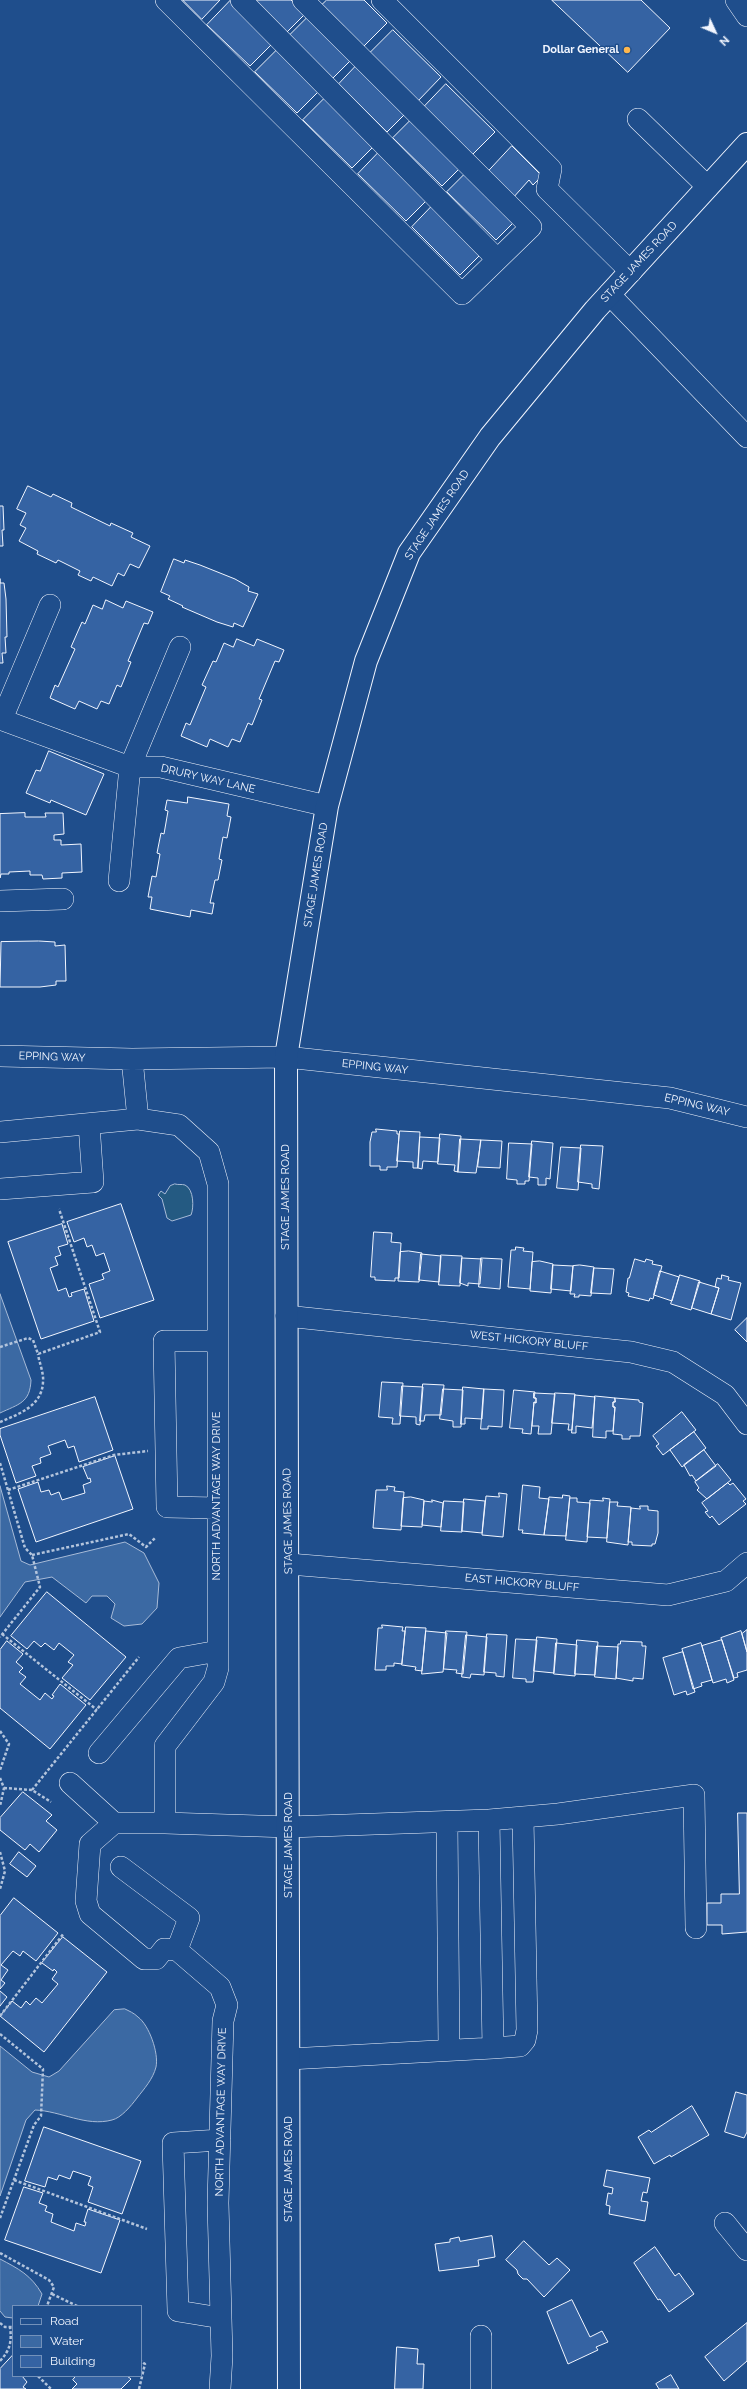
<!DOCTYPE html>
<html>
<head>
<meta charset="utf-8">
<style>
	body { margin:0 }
	#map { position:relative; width:747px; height:2389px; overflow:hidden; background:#1f4e8c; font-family:Raleway,sans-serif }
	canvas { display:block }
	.legend { position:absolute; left:12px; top:2305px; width:130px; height:72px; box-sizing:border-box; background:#1f4e8c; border:1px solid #7391ba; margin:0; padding:5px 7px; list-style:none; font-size:12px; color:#f2f6ff }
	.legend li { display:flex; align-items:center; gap:8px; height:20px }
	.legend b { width:20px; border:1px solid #7391ba }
	.north { position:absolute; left:695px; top:12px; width:40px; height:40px; -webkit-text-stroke:3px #1f4e8c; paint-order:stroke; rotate:134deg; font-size:11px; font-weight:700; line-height:16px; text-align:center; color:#f2f6ff }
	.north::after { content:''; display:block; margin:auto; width:14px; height:18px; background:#f2f6ff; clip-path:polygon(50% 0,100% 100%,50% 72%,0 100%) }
</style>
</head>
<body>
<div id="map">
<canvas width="747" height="2389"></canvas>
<ul class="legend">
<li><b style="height:5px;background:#1f4e8c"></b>Road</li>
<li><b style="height:11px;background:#3b69a3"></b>Water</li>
<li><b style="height:11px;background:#3563a3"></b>Building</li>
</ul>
<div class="north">N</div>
</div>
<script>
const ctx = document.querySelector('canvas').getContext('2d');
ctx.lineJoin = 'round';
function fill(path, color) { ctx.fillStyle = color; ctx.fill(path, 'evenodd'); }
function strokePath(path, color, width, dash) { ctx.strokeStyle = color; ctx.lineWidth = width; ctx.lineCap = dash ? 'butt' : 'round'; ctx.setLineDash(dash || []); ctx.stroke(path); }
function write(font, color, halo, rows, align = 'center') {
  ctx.font = font + ' Raleway,sans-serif'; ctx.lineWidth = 3; ctx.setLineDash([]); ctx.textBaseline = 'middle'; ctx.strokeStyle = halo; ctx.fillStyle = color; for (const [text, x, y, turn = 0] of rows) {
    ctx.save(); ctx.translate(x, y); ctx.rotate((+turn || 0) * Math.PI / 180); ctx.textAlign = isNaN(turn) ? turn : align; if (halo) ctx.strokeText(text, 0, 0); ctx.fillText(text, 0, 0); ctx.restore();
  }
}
const green = new Path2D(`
	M175,1184c3,1 7,0 10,1 9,4 9,23 6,30l-19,6 -5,-3 -5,-19 -4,-4 3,-4 4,3 5,-8z`);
fill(green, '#245a82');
strokePath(green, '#a8bbd7', 1);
const water = new Path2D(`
	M0,1294l31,86c-1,23 -12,24 -31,33z
	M0,1486l21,75 9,4 95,-23 19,11 15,30 -2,25 -15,16 -18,2 -13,-8 4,-14 -8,-8h-15l-6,7 -34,-26 -27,5 -25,35z
	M125,2009c4,2 9,4 13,8 11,8 21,36 18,50 -3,12 -12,22 -19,31 -6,8 -16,20 -25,22 -26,7 -51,-9 -77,-10l-9,10 -26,76v-150l32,26 17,5 10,-6 55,-61z
	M0,2259c19,10 31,16 42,35l-4,12h-25v12l-8,-1 -5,-6z`);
fill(water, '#3b69a3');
strokePath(water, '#a8bbd7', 1);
const building = new Path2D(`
	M183,0h37l-18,19z
	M231,0l43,42 -24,24 -43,-41z
	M255,0h36l14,14 -18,18z
	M327,0h37l23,23 -24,24 -42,-41z
	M552,0h89l29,28 -42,44z
	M308,17l43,43 -18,18 -43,-43z
	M393,30l48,47 -24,25 -48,-48z
	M279,48l42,41 -24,24 -42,-41z
	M356,66l49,48 -18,18 -48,-48z
	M446,84l49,48 -24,24 -48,-48z
	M327,96l49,48 -24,24 -49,-48z
	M411,120l49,48 -18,18 -49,-48z
	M512,146l30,30 -9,9 -4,-5 -17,19 -26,-25z
	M381,150l49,47 -24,24 -48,-47z
	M465,174l49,48 -18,18 -49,-48z
	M435,203l49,48 -24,24 -48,-48z
	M28,486l23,11 2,-3 19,9 -1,4 39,19 1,-3 22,10 -2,4 19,9 -11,22 -9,-4 -6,12 -6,-3 -6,13 -19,-9 -2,4 -13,-6 2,-4 -22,-11 -2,3 -19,-9 1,-3 -19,-10 7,-13 -6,-3 6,-12 -9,-4z
	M0,506h3l1,24h-2l1,16h-3z
	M174,559l10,4 1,-3 15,5 35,14 14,8 -1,4 10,3 -15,33 -9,-4 -1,4 -16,-5 -35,-15 1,-1 -15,-7 2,-3 -9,-4z
	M0,579v4h4l2,16 1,38h-2l1,16h-4l1,10h-3z
	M106,600l17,8 3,-7 27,11 -5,12 -4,-1 -16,38 3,1 -10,25 -4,-2 -8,19 -8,-3 -4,8 -18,-8 -4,8 -25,-11 5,-13 3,2 17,-38 -4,-2 11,-25 3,2 8,-19 9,4z
	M237,639l17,7 3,-7 27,11 -5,12 -4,-1 -16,38 3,1 -10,25 -4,-2 -8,19 -8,-3 -4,8 -18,-8 -3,8 -26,-11 5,-13 4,2 16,-38 -4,-2 11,-24 3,1 8,-19 9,4z
	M49,751l55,23 -18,41 -35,-15 -1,3 -24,-10 10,-23 4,1z
	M188,797l41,7 -2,12 4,1 -4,21 -4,-1 -4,22 3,1 -4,20h-3l-5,23h4l-2,11 -21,-4 -1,7 -40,-8 2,-12h-4l4,-21 4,1 4,-23 -3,-1 4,-20 3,1 4,-23 -3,-1 2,-10 20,3z
	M25,813v4h21l-1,-4h18l1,21 -10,1v5h7v5l20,-1 1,28 -20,1v5l-19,1 -1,-4h-12v-4l-21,1v2h-8l-1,4v-64z
	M39,941l16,1v4l10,-1 1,36h-10v4l-16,2h-40l1,-45z
	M376,1129l21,2v3h2l-2,33h-10v3h-7v-4h-10v-24l2,-10h4z
	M400,1131l20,1 -2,36h-5v-6l-16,-1z
	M440,1134l21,2 -3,36 -4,-1 1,-6 -17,-1z
	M420,1137l20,1 -2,24 -15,-1 -1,8 -4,-1z
	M460,1139l21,1 -5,33 -18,-1z
	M481,1140l21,1 -2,27 -22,-1z
	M532,1141l21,2 -3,36 -4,-1v7h-8v-7l-9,-1z
	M509,1143l23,1 -3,37h-4v3h-8v-4l-10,-1z
	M581,1145l22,1 -4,43 -7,-1v-4l-14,-2z
	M561,1147l20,1 -3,42 -21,-2z
	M121,1204l33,96 -54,18 -11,-34 15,-5 -2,-5 8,-3 -6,-18 -8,3 -4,-11 -5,2 -3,-9 -10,4 -7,-20z
	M62,1224l6,20 -10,3 3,8 -6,2 3,8 -8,3 8,23 8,-3 3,9 3,-1 -1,-3 13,-4 10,32 -53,18 -33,-97z
	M374,1232l18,1 -1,9 10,1 -2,35h-4v3l-20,-1v-3h-4z
	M516,1247l8,1 -1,3 10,1 -3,37 -22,-2 3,-37h4z
	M409,1251l13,2 -3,29 -21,-1 2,-29z
	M421,1254l20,2 -2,26 -20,-2z
	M441,1255l21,1 -2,30 -21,-1z
	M462,1258l20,1 -2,25 -12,-1v3l-8,-3z
	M481,1258l21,1 -2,30 -21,-2z
	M635,1259l10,3 1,-3 7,2 -1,3 10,2 -9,33 -3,-1 -1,3 -21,-5 1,-3 -3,-1 2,-14h1z
	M540,1261l13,3 -2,29 -21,-2 2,-29z
	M553,1265l20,1 -2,25 -20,-2z
	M580,1265l14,2 -3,29 -12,-1v2h-5l1,-3h-5l3,-28z
	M594,1268l20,1 -3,25 -20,-1z
	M660,1271l19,6 -7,24 -18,-6z
	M680,1275l20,6 -9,29 -20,-6z
	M722,1275l7,2 -1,3 13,3 -10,37 -20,-6 8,-26 -4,-1 2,-9 4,1z
	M699,1282l20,6 -8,26 -19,-6z
	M747,1318v24l-12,-12z
	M382,1382l21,1 -3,41h-8l1,-6 -14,-1z
	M423,1384l21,1 -3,30h-16l-1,6h-4z
	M402,1386l21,1 -3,38 -4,-1v-7l-16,-1z
	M463,1387l21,2 -2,30 -17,-1v6h-4z
	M443,1389l20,1 -2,37h-8v-6l-13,-2z
	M484,1389l20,1 -2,37 -14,-1v3h-7z
	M514,1390l21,2 -1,6h2v5l-2,-1 -3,32 -9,-1 1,-4 -13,-1z
	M534,1393l21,1 -4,40h-13l1,-8h-7l2,-24 2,1v-5h-2z
	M555,1393l20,1 -3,36h-4l1,-6 -17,-1z
	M575,1395l20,2 -3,31 -16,-2v7h-4z
	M595,1396l20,2v4h-2v5h2l-2,24h-7v7l-13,-1z
	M95,1397l18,53 -34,12 -5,-16 -6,2 -3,-8 -17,6 3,8 -11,4 1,5 -9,3 4,10 -20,7 -16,-48v-6z
	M615,1398l24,2v2l4,1 -3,33h-10v3h-8v-4l-9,-1 2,-27h-2v-5h2z
	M682,1412l14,18 -33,25 -7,-9 3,-2 -6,-8z
	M694,1432l12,16 -24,19 -12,-17z
	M704,1450l12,16 -20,15 -4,-6 -2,1 -6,-11z
	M115,1456l18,53 -97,33 -18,-53 20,-7 3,10 8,-2 2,5 8,-3 3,8 23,-7 -2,-8 8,-3 -1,-4 -2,1 -5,-12z
	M718,1464l13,16 -24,19 -10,-9 2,-2 -4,-6z
	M728,1483l2,2 3,-2 13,16 -3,2 3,3 -27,21 -7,-9 -2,2 -5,-6 3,-1 -6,-8z
	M523,1485l17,2 -1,11 10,1 -5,36 -22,-2 1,-3h-4z
	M387,1486l8,1 -1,4 10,1 -3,38 -28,-2 3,-38h11z
	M499,1493l8,1 -4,43 -21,-2 4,-39 13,1z
	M563,1495l7,1 -4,40 -22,-1 5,-38 13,1z
	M411,1497l13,3 -2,27 -21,-1 2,-28z
	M570,1498h7v4l13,1 -3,39 -21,-2z
	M603,1498l7,1 -3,39 -20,-1 3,-37 13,1z
	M464,1499l21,2 -3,32 -20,-2z
	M432,1500l11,3 -2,24 -19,-2 2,-24 8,1z
	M444,1501l20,1 -2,30 -21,-1z
	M610,1502h8l-1,4 14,1 -3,38 -21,-3z
	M640,1506h8v4l10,1v22l-3,11h-3v2l-20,-1v-3h-4l3,-34 9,1z
	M47,1592l79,65 -36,43 -28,-22 11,-13 -5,-3 6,-7 -15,-12 -5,7 -9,-7 -4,4 -7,-6 -7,8 -16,-13z
	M382,1625l21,2 -1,4h3l-3,33 -8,-1v3h-8v4h-11l3,-42h4z
	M406,1627l20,1 -4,43 -7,-1 1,-3 -14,-2z
	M747,1630v22l-5,-18z
	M426,1631l21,2 -4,39 -21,2z
	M446,1631l21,1 -4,42 -7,-1 1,-3 -13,-1z
	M741,1631l6,21v18l-10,3 1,4 -4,1 -13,-40z
	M487,1634l20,1 -3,42 -8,-1v-3l-12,-1z
	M466,1635l21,2 -3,38 -13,-1 -1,4 -8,-1z
	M537,1637l20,2 -3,34 -20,-2z
	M516,1639l21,1 -4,42h-7v-3l-13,-1z
	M577,1640l21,2 -3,33 -20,-1z
	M722,1640l12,40 -7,3 -1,-4 -13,4 -11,-37z
	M7,1641l16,13 -7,8 7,6 -4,4 7,5 -6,7 20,16 5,-7 7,6 2,-3 -2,-1 8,-11 26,21 -36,44 -50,-41v-58z
	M621,1641l21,1v4h4l-3,33 -10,-1v3l-17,-3 2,-34h2z
	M556,1643l21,2 -2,31 -21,-2z
	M701,1643l11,37 -11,3 1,3 -9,3 -11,-40z
	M597,1646l21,1 -2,32 -21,-2z
	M683,1652l12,40 -8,3 -1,-4 -12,4 -11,-37z
	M23,1792l29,23 -6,6 11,9 -18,22 -9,-8 -5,6 -25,-20v-12z
	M738,1813h9v119l-25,2v-9h-15v-22h14v-9h18z
	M19,1852l17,14 -9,11 -17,-13z
	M14,1898l44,35 -22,28 -13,-10 -3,5 -7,-5 -12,14 7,5 -7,10 4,3 -5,6v-73z
	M63,1937l44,35 -63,80 -44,-36 12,-15 9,7 5,-7 4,4 6,-7 6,5 16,-19 -6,-5 5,-7 -3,-3 -1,2 -11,-8z
	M0,1991l7,6 -7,9z
	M736,2092l11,3v37l-3,6 -19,-6z
	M692,2106l17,29 -38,22 -1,-2 -16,9 -16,-27 11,-7 2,2z
	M44,2127l97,34 -19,53 -34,-12 5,-15 -5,-2 3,-8 -18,-6 -3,8 -11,-4 -2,5 -9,-3 -3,10 -20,-6z
	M607,2170l43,8 -3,15 -4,-1 -2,9 7,1 -3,19 -36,-7 1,-8 -4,-1 2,-12 4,1 1,-6 -9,-2z
	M24,2187l19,6 -4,10 8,3 -2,5 8,3 -2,8 23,9 2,-8 9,3 1,-4h-2l4,-13 32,11 -19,53 -96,-33z
	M492,2236l3,21 -17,3 1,6 -40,5 -4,-27 15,-2v-3l9,-2 1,4z
	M524,2241l25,24 8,-7 13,12 -26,27 -17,-18h-4l-5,-5 -1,-4 -11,-10z
	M655,2247l20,29 4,-3 15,21 -25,18 -9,-13 -2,1 -24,-37z
	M572,2300l18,37 12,-6 6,11 -12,5 2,3 -30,14 -21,-52z
	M747,2323v38l-23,20 -19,-24z
	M397,2347l21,2 -1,15h7l-1,25h-28z
	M13,2355v21h9l5,6 -4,5 3,2h-26v-20z
	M671,2375l8,14h-20l-3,-5z
	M76,2376h51l4,3 -10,10h-49l5,-5 -4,-4z`);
fill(building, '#3563a3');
strokePath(building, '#f2f6ff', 1);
const minor = new Path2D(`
	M166,0l296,294 69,-67 -228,-227
	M241,0l256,259
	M382,0l169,169 -4,20 84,83
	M736,0l11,16
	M638,119l70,68
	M609,294l138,143
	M0,719l130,48h31l166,39
	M2,719l48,-114
	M119,881l11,-114 50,-120
	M0,901l63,-2
	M0,1056l132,3 154,-2 384,41 77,19
	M132,1059l6,60
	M0,1132l138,-13 41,6 30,27 9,32v484l-4,14 -49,64v77h-51l-24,21 -4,57 4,13 54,45h12l8,-10 13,1 43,37 7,18 -4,16 -5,182 4,153 -2,33
	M0,1189l93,-7 -4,-58
	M286,1316l345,36 42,10 52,33 22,29
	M218,1341h-54l3,166 51,1
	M289,1564l379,31 58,-14 21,-18
	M99,1753l80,-95 39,-7
	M70,1783l44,40
	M489,1820l69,-6 136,-19 2,133
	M447,1822l2,227
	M165,1823l124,4 200,-7 4,228 -204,11
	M121,1867l68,51 -12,32
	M493,2048l27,-2 5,-6 2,-10 -4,-213
	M220,2140l-47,3 5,168 43,7
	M725,2223l22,27
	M481,2336v53`);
const major = new Path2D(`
	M289,2389l-3,-1332 41,-251 39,-145 43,-108 81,-116 105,-127 152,-166`);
strokePath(minor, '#f2f6ff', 22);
strokePath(major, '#f2f6ff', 24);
strokePath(new Path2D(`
	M0,1347l28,-9 5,2 5,14 62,-22 -41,-123
	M0,1422c19,-8 42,-16 43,-40 1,-9 -4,-20 -5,-28
	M0,1463l25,85 7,7 8,32 -40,50
	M8,1490l106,-35 34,-4
	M32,1555l97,-21 17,13 10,-10
	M2,1634l95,76
	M0,1731l9,13 -9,26
	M0,1778l4,10 -4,18
	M4,1788l28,2 19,12
	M32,1790l107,-133
	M0,1852l5,19 -5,18
	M0,2016l64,-83
	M0,2034l43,35 -2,47 -7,9 -34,93
	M14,2180l133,49
	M0,2253l49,27 5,7 -7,19
	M52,2294l25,12
	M0,2323l5,4h8
	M0,2361c10,-11 12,-19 10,-34
	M38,2376l13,13
	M139,2389l6,-25 -4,-3`), '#b3c4dc', 2.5, [3, 2]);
strokePath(minor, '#1f4e8c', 21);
strokePath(major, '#1f4e8c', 22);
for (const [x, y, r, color] of [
	[627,50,4,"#ffb74d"]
]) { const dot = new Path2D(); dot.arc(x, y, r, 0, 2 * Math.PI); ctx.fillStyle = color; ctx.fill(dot); strokePath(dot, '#1f4e8c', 1.5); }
write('bold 11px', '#f2f6ff', '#1f4e8c', [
	["Dollar General",619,50]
], 'right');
write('11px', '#f2f6ff', '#1f4e8c', [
	["STAGE JAMES ROAD",639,262,-47],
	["STAGE JAMES ROAD",437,515,-56],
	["DRURY WAY LANE",208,779,13],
	["STAGE JAMES ROAD",316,875,-81],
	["EPPING WAY",52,1057,2],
	["EPPING WAY",375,1067,6],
	["EPPING WAY",697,1105,13],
	["STAGE JAMES ROAD",286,1197,-90],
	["WEST HICKORY BLUFF",529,1341,6],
	["NORTH ADVANTAGE WAY DRIVE",217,1496,-90],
	["STAGE JAMES ROAD",288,1521,-91],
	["EAST HICKORY BLUFF",522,1583,5],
	["STAGE JAMES ROAD",289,1845,-90],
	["NORTH ADVANTAGE WAY DRIVE",221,2112,-89],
	["STAGE JAMES ROAD",289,2169,-90]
]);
</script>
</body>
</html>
